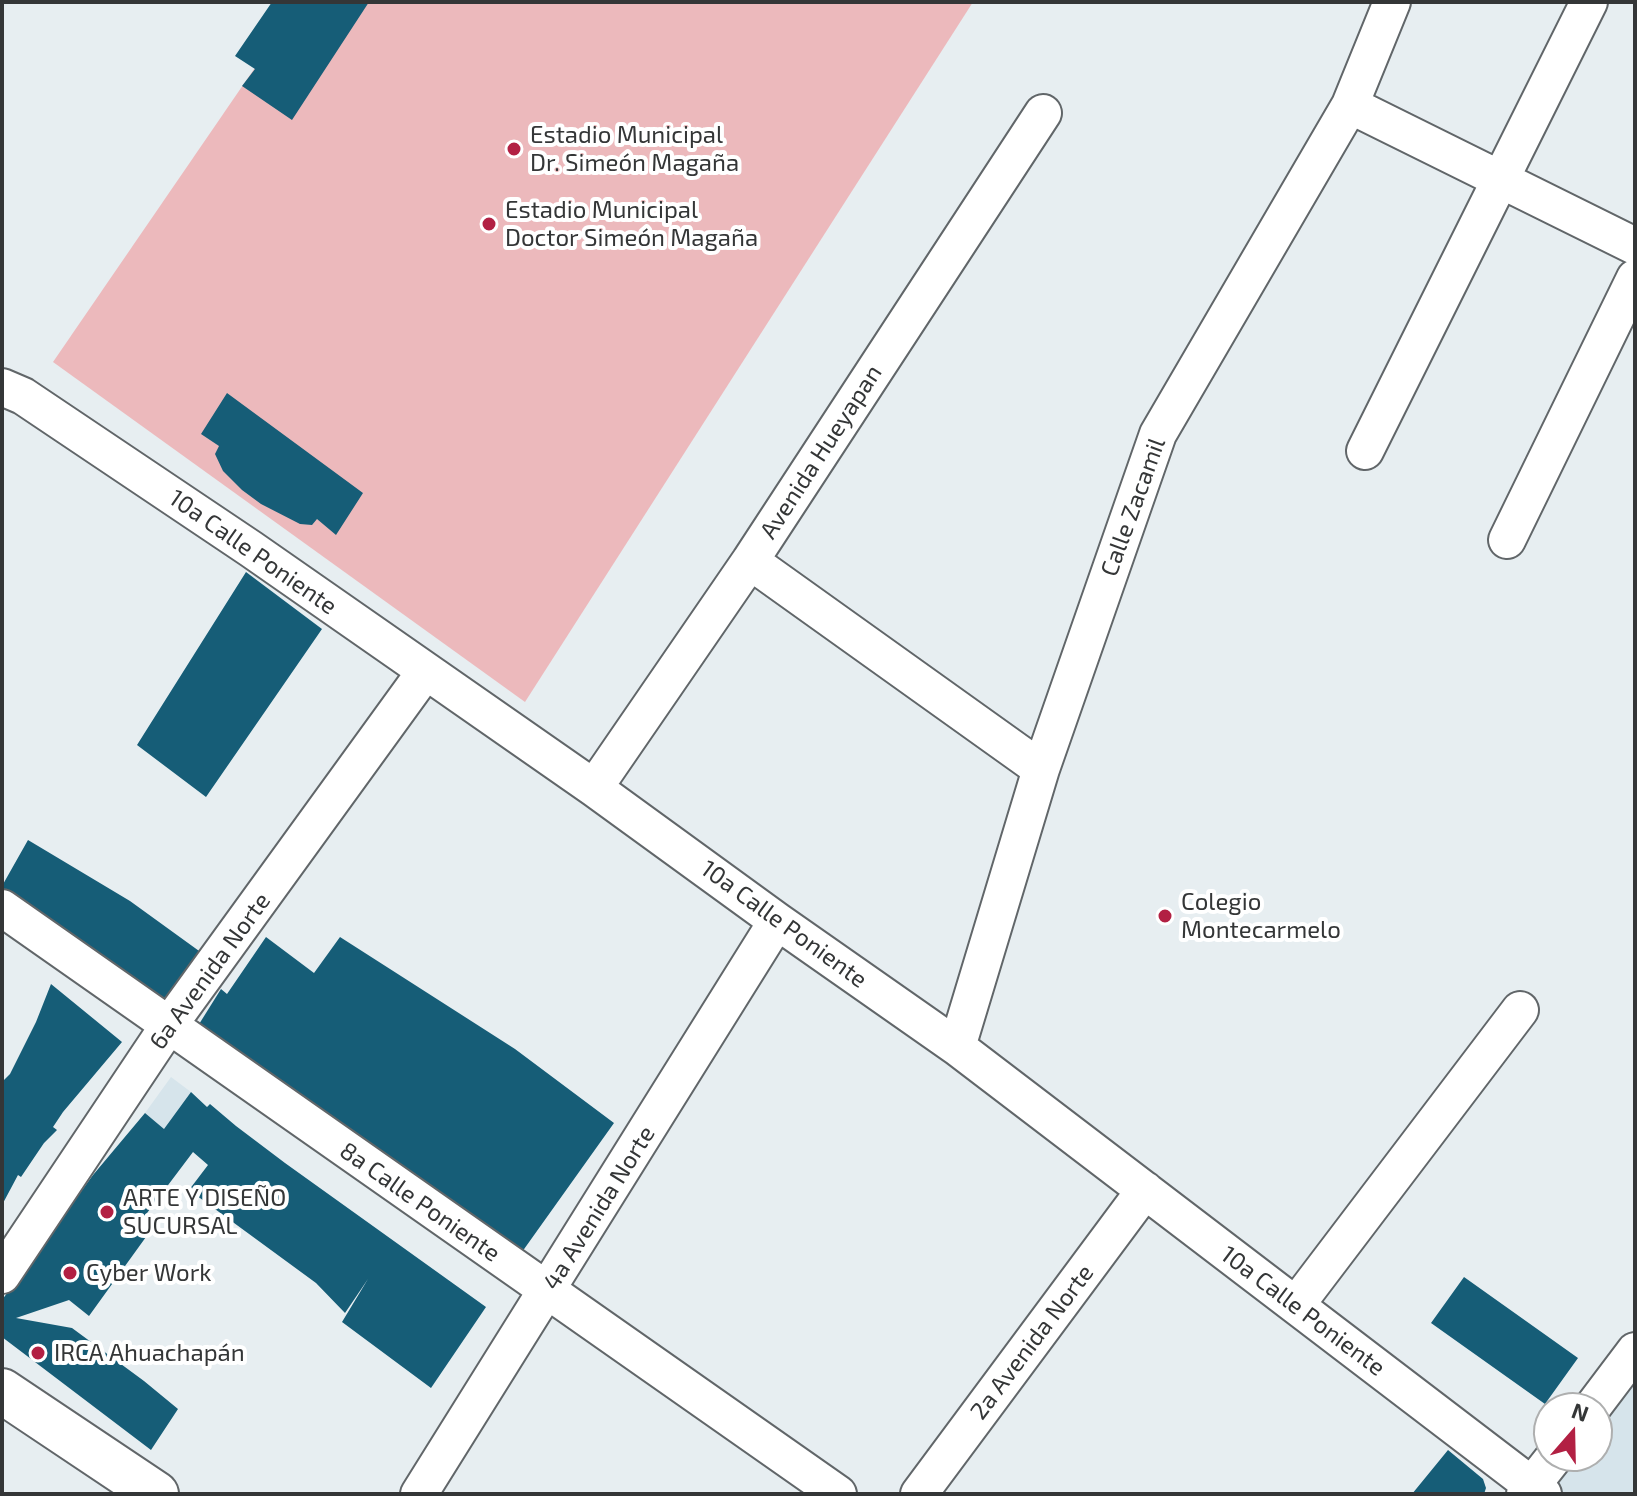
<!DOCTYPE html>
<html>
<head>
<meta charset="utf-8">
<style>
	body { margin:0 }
	#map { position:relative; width:1637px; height:1496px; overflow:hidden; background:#e7eef1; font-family:"Exo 2",sans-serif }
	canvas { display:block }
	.frame { position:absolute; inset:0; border:4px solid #343637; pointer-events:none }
	.north { position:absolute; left:1533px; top:1392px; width:80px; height:80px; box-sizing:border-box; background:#fff; border:2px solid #aeafaf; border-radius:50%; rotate:20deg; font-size:22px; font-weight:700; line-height:32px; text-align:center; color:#343637 }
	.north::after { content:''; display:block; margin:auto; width:28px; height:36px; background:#b22043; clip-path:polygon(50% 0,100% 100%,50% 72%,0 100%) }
</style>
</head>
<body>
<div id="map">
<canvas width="1637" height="1496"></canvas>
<div class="frame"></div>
<div class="north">N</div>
</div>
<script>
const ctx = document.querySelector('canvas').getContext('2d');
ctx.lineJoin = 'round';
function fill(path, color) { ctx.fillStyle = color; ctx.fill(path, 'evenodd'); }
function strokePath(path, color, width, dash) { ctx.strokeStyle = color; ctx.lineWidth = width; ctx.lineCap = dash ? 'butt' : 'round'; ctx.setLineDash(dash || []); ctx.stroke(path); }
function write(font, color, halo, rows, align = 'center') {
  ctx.font = font + ' "Exo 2",sans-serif'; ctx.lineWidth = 8; ctx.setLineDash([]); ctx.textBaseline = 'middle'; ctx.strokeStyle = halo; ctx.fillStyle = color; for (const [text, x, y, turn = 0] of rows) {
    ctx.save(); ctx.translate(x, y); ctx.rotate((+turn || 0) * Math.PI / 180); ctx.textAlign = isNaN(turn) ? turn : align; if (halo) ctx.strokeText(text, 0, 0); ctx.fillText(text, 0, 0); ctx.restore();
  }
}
fill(new Path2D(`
	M171,1077l20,15 -27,37 -19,-16z
	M1635,1359v135h-90l12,-38h40v-48z`), '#d6e4eb');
fill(new Path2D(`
	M300,2h673l-448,700 -472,-340z`), '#ecb9bc');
fill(new Path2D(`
	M272,2h97l-77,118 -50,-34 13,-17 -20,-13z
	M227,393l136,100 -27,42 -19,-16 -5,6 -12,-1 -39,-20 -19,-14 -19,-19 -8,-17 4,-8 -18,-12z
	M246,572l76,57 -116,168 -69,-52z
	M28,840l102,61 76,55 -41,56 -163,-117v-9z
	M266,937l48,36 26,-36 175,112 99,74 -97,136 -321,-230 25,-40 6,5z
	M51,984l71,58 -59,70 -10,15 4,3 -13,13 -23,34 -3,-2 -16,30v-123l8,-8 26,-52z
	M191,1092l16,15 3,-3 26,22 49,37 201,144 -55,81 -89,-66 26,-43 -23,34 -29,-30 -127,-93 19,-25 -15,-13 -52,69 10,9 -62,86 -20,-16 -53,18 56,10 72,53 34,28 -27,41 -149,-113v-37l91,-125 52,-62 19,16z
	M1464,1277l114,81 -33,46 -114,-81z
	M1448,1450l35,29 3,9 -2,6h-72z`), '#165d77');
const street = new Path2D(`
	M1350,105l285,141
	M2,387l21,9 228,153 343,239 183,133 180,126 586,447
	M1365,451l224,-449
	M1507,540l128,-262
	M750,561l291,208
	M594,788l156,-227 293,-448
	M2,908l836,586
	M957,1047l84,-278 117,-335 192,-329 42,-103
	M2,1275l167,-250 256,-353
	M1296,1305l224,-295
	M1592,1408l43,-57
	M419,1494l358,-573
	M919,1494l226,-304
	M1525,1494l30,-38`);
const primary = new Path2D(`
	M2,1391l154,103`);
strokePath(street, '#616669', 40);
strokePath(primary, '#616669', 48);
strokePath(street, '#fff', 36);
strokePath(primary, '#fff', 44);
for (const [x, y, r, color] of [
	[514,149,8,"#b22043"],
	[489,224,8,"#b22043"],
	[1165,916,8,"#b22043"],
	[107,1212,8,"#b22043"],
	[70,1273,8,"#b22043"],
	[38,1353,8,"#b22043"]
]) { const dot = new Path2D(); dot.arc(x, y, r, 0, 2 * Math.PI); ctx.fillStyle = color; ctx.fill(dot); strokePath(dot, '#fff', 3); }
write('24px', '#343637', '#fff', [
	["Estadio Municipal",530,135],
	["Dr. Simeón Magaña",530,163],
	["Estadio Municipal",505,210],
	["Doctor Simeón Magaña",505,238],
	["Colegio",1181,902],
	["Montecarmelo",1181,930],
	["ARTE Y DISEÑO",123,1198],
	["SUCURSAL",123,1226],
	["Cyber Work",86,1273],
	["IRCA Ahuachapán",54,1353]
], 'left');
write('24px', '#343637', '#fff', [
	["Avenida Hueyapan",821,452,-57],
	["Calle Zacamil",1133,507,-70],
	["10a Calle Poniente",253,552,35],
	["10a Calle Poniente",784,924,36],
	["6a Avenida Norte",210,971,-54],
	["8a Calle Poniente",420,1202,35],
	["4a Avenida Norte",599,1208,-58],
	["10a Calle Poniente",1303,1311,37],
	["2a Avenida Norte",1032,1342,-53]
]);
</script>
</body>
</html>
